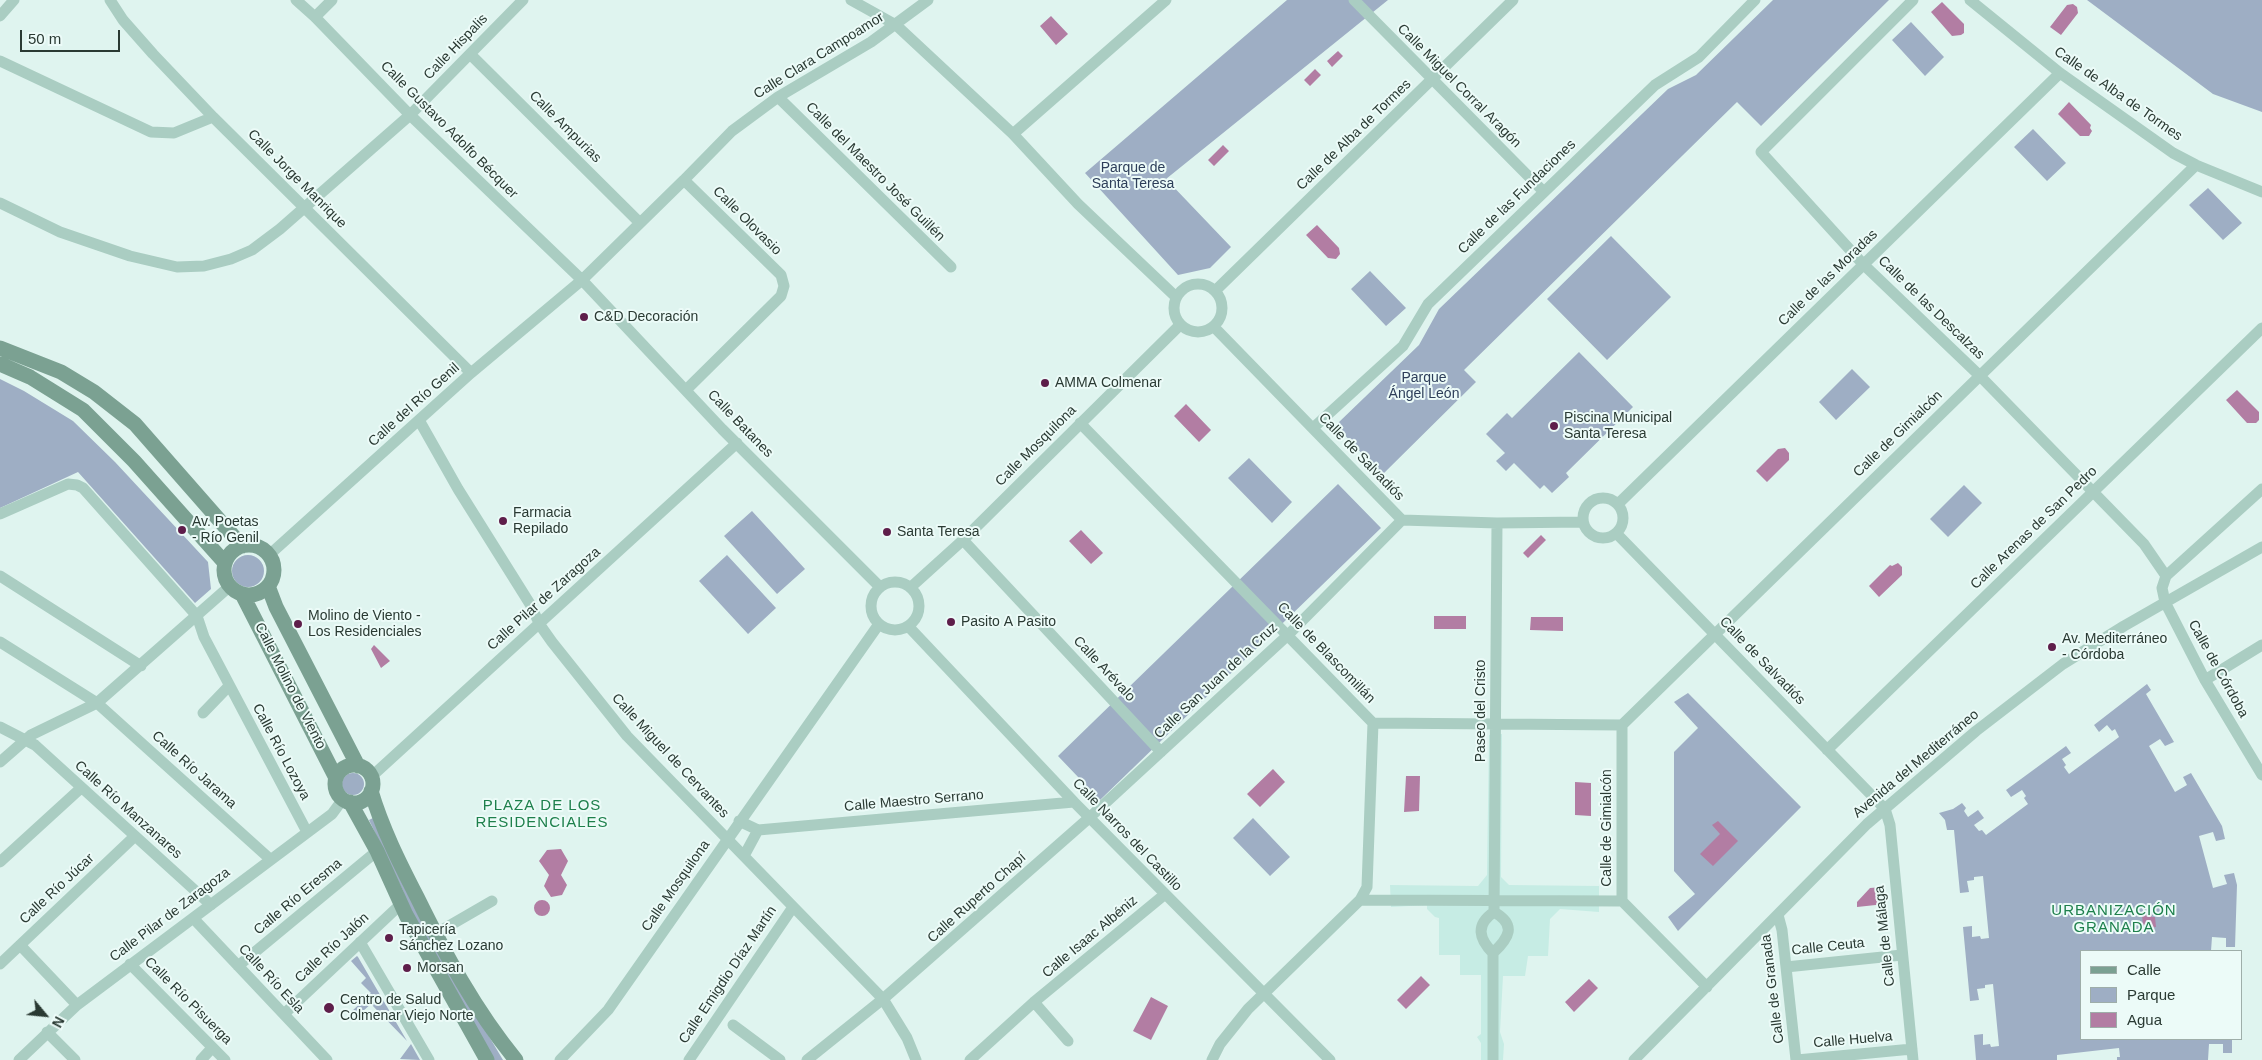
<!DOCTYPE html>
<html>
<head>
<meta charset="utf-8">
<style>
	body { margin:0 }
	#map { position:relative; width:2262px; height:1060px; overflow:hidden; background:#dff4ef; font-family:Helvetica,sans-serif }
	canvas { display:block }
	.legend { position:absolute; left:2080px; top:950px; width:162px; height:90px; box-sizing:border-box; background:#ecfbf8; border:1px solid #9eaea9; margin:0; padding:6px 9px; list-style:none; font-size:15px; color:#2a3a33 }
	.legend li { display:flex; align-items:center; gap:10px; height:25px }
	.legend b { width:25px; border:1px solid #9eaea9 }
	.north { position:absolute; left:20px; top:990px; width:50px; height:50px; -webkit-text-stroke:4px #ecfbf8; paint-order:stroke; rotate:118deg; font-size:14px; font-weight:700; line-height:20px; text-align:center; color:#2a3a33 }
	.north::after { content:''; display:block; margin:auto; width:18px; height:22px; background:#2a3a33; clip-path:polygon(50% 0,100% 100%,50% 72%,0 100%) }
	.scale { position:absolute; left:20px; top:30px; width:100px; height:22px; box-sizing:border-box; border:2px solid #2a3a33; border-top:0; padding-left:6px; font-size:15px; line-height:18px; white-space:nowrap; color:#2a3a33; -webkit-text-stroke:4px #ecfbf8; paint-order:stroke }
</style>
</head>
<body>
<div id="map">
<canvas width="2262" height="1060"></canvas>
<ul class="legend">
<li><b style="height:6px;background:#7ba192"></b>Calle</li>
<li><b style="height:14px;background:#9eaec4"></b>Parque</li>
<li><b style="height:14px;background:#b27da3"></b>Agua</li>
</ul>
<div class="north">N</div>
<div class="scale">50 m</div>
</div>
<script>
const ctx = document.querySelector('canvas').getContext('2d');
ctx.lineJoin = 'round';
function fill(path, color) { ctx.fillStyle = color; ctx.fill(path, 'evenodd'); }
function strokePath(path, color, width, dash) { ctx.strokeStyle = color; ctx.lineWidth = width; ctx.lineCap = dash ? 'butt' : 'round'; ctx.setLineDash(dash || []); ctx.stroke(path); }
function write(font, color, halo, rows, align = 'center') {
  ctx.font = font + ' Helvetica,sans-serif'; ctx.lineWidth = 4; ctx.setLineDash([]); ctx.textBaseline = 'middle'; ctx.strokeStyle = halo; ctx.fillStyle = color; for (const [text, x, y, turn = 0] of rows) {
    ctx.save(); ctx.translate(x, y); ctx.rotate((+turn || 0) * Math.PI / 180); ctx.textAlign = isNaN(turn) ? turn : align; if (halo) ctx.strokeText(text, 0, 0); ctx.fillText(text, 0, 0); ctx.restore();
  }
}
fill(new Path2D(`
	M1287,0h101l-222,179 65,68 -21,21 -32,7 -93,-102z
	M1773,0h116l-128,126 -24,-24 -273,268 12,12 -94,93 -43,-46 -1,-6 81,-78 20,-36 229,-220 28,-14z
	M2087,0h175v112l-49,-18z
	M1911,22l33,35 -19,19 -33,-36z
	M2033,129l33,34 -19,18 -33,-34z
	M2208,188l34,35 -19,17 -34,-35z
	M1611,236l60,61 -64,63 -60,-61z
	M1370,271l36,37 -20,18 -35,-37z
	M1579,352l54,55 -67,66 3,4 -17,16 -8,-8 -4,4 -26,-26 -8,8 -10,-10 9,-8 -19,-19 21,-21 5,5z
	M1852,369l18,18 -34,33 -17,-18z
	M0,379l24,12 49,30 42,41 93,100 3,27 -16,14 -117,-131 -78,36z
	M1249,458l43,44 -20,21 -44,-45z
	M1338,484l43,44 -281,272 -42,-44z
	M1964,485l18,18 -34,34 -18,-18z
	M752,511l53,58 -28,25 -53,-58z
	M232 571a16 16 0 1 1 32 0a16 16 0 1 1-32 0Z
	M727,555l49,53 -28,26 -49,-53z
	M2147,684l4,6 -5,4 28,48 -9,4 -5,-7 -11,7 26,46 12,-7 -4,-8 8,-4 31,53 3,13 -9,2 -3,-9 -14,4 14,52 14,-4 -3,-9 10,-2 3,12 -2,62h-9v-9l-14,-1 -1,14h-130v88h151v14h-9v-9h-14l-1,16h-91v-3h3l-1,-9 -62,7v5h-81l-2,-25 9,-1v11l7,-1 1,3 8,-1 -6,-62 -8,1v3l-8,1 2,11 -9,1 -7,-74 9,-1v11l8,-1 1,3 8,-1 -6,-62 -9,1v3l-7,1 2,11 -9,1 -6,-63h-7l-2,-10 -6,-7 14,-4 9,-6 4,5 -2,3 4,6 10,-7 6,8 -10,7 5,6 3,-1 4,5 42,-31 -4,-6 2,-2 -4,-6 -11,7 -5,-7 60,-44 5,7 -9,6 4,6 -2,2 5,7 50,-37 -4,-8 -3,2 -5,-6 -8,7 -5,-7z
	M1688,693l113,114 -123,124 -10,-14 27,-23 -21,-23v-119l24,-24 -24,-26z
	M342 784a11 11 0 1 1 22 0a11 11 0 1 1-22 0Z
	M373,818l82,161 48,81h-9l-87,-153 -4,-16 -34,-71z
	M1253,818l37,39 -20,19 -37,-38z
	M357,956l1,1 49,84 -36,-37 -16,14 -5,-5 21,-20 -10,-10 5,-5 -15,-17z
	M411,1044l9,16 -20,-1z`), '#9eaec4');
fill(new Path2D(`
	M1502,734l-1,143 8,8 90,1v26l-39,-3 -10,10 -2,37h-20l-3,20h-22l-3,56 4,12 -1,16h-22v-17l-4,-6 4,-3v-59h-21v-20h-21v-37l-4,-1 -8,-8v-4l-36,2 -1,-22 88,1 9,-11 2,-140z`), '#c6ece4');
fill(new Path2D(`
	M1942,2l22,22v9l-3,2 -9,1 -21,-24z
	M2073,4l4,3 1,6 -17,22 -11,-8 17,-22z
	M1051,16l17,18 -12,11 -16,-19z
	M1338,51l5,5 -11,11 -5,-6z
	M1315,69l6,6 -11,11 -6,-6z
	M2069,102l22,23 -1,3 2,3 -3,5h-9l-22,-22z
	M1223,145l6,6 -15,15 -6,-6z
	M1317,225l22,23 1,6 -4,5 -8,-1 -22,-23z
	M2237,390l22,22v8l-3,3h-9l-21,-23z
	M1186,404l25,26 -12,12 -25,-26z
	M1785,448l4,5v7l-22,22 -11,-11 22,-22z
	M1081,530l22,23 -12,11 -22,-23z
	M1541,535l5,5 -18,18 -5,-5z
	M1898,563l4,4v8l-23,22 -10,-11 21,-21 2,1z
	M1434,616h32v13h-32z
	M1531,617h32v14l-33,-1z
	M374,645l16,16 -9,7 -10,-19z
	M1273,769l12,13 -25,25 -13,-13z
	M1406,776h14l-1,35 -15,1z
	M1575,782l16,1v33l-16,-1z
	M1718,821l20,20 -25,25 -13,-12 20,-20 -8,-9z
	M561,849l7,12 -7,14 6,10 -5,10 -11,2 -7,-11 5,-11 -10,-14 8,-11z
	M1883,887l2,17 -28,3v-5l13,-14z
	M534 908a8 8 0 1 1 16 0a8 8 0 1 1-16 0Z
	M2152,914v3h3l1,10 -10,1v-3h-3l-1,-10z
	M1421,976l9,9 -24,24 -9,-9z
	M1589,979l9,9 -24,24 -9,-10z
	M1151,997l17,9 -17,34 -18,-9z`), '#b27da3');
strokePath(new Path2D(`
	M110,0l13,20 30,34 60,63 258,256
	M296,0l19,17 95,98 172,165 140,149 158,158
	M851,0l45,25 117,109 65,70 98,93
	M1354,0l190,192
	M1913,0l-152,152 102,112 117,112 164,168 22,32
	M1970,0l90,73 113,80 23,12 66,27
	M0,16l14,-16
	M315,17l17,-17
	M470,54l170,169
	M0,61l151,71 23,1 39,-16
	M778,97l173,170
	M1013,134l153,-134
	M684,180l48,-49 46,-34 93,-55 57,-42
	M0,203l60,29 70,24 47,11 27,-1 27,-7 21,-9 28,-21 130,-114 113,-115
	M1174 308a24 24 0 1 1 48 0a24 24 0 1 1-48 0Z
	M1215,291l298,-291
	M1214,327l188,193 95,3 86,-1
	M419,420l39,69 72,115 10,21 12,17 75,94 256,263 24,39 9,22
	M1080,423l293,300 -6,164 -7,13 -112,109 -28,35 -8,16
	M1313,428l90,-82 25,-42 227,-219 44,-28 56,-57
	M2262,489l-96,87 -4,12 3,14 40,78 57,95
	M1583 518a20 20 0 1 1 40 0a20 20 0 1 1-40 0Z
	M1618,504l442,-431
	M0,514l68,-30 9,1 6,3 114,128 7,21 103,195
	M1617,534l268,275 5,16 23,235
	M963,540l198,212
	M268,556l203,-183 111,-93 102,-100 97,95 3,11 -3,10 -95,94
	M0,576l141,90
	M871 606a24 24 0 1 1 48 0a24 24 0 1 1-48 0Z
	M911,587l52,-47 217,-215
	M908,626l166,176 256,258
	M0,642l97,61 173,156
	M2205,680l57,-35
	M203,713l26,-27
	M1373,723l249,2 574,-560
	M1622,725v176l85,86
	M0,727l35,18 176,160
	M1827,750l435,-422
	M0,762l31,-27 66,-32 133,-117
	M371,777l366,-334
	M739,821l19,9 316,-28
	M744,856l14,-26
	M0,862l81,-74
	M1360,900l262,1
	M1494,912l3,-389
	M1778,915l4,15 14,130
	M193,918l134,142
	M435,934l57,-33
	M360,942l69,118
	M20,945l57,60
	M1493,953c16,-15 24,-28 1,-41
	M0,964l135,-128
	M130,964l95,96
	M238,966l139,-115
	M1786,967l116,-12
	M1034,1002l34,39
	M284,1014l117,-110
	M733,1025l47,35
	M47,1032l28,28
	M19,1060l58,-55 255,-191 11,-15
	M201,1060l11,-12
	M560,1060l48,-50 271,-386
	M689,1060l104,-153
	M807,1060l76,-61 206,-181 199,-183 114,-115
	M970,1060l64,-58 130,-107
	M1493,1060v-107c-14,-14 -18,-28 1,-41
	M1634,1060l233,-236 109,-93 87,-67 61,-38 138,-79
	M1797,1060l115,-11`), '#aacdc2', 11);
strokePath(new Path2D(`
	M0,348l61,24 33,20 41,32 107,122
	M0,364l30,13 53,33 51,51 91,102
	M224 570a25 25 0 1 1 50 0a25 25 0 1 1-50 0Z
	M268,586l8,21 82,159
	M242,594l94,184
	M335 784a19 19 0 1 1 38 0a19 19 0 1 1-38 0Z
	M371,791c11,37 28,71 46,106 28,57 58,113 99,163
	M350,802l27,49 29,64 81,145`), '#7ba192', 15);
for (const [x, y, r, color] of [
	[584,317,5,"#5e1e4a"],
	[1045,383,5,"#5e1e4a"],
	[1554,426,5,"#5e1e4a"],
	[503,521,5,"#5e1e4a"],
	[182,530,5,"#5e1e4a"],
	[887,532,5,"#5e1e4a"],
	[951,622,5,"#5e1e4a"],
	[298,624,5,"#5e1e4a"],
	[2052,647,5,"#5e1e4a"],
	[389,938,5,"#5e1e4a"],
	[407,968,5,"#5e1e4a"],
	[329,1008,6,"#5e1e4a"]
]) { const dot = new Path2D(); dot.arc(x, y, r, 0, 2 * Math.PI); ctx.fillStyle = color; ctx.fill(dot); strokePath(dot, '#ecfbf8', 2); }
write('14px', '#2a3a33', '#ecfbf8', [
	["Calle Hispalis",456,47,-46],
	["Calle Clara Campoamor",819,56,-32],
	["Calle Miguel Corral Aragón",1459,86,45],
	["Calle de Alba de Tormes",2118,94,35],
	["Calle Ampurias",565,127,45],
	["Calle Gustavo Adolfo Bécquer",449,130,45],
	["Calle de Alba de Tormes",1354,135,-44],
	["Calle del Maestro José Guillén",875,172,45],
	["Calle Jorge Manrique",297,179,45],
	["Calle de las Fundaciones",1517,197,-44],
	["Calle Olovasio",747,221,45],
	["Calle de las Moradas",1828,278,-44],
	["Calle de las Descalzas",1931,308,44],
	["Calle del Río Genil",414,405,-42],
	["Calle Batanes",740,424,46],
	["Calle de Gimialcón",1898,434,-44],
	["Calle Mosquilona",1036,446,-45],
	["Calle de Salvadiós",1361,457,46],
	["Calle Arenas de San Pedro",2034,528,-44],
	["Calle Pilar de Zaragoza",544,599,-42],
	["Calle de Blascomillán",1326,653,46],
	["Calle de Salvadiós",1762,661,46],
	["Calle Arévalo",1104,669,47],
	["Calle de Córdoba",2218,669,61],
	["Calle San Juan de la Cruz",1216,681,-43],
	["Calle Molino de Viento",290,686,63],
	["Paseo del Cristo",1481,711,-90],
	["Calle Río Lozoya",281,752,62],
	["Calle Miguel de Cervantes",670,756,47],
	["Avenida del Mediterráneo",1916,764,-40],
	["Calle Río Jarama",194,770,42],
	["Calle Maestro Serrano",914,801,-5],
	["Calle Río Manzanares",128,810,42],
	["Calle de Gimialcón",1607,828,-90],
	["Calle Narros del Castillo",1127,835,46],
	["Calle Mosquilona",676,886,-55],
	["Calle Río Júcar",57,889,-43],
	["Calle Río Eresma",298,897,-40],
	["Calle Ruperto Chapí",977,898,-42],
	["Calle Pilar de Zaragoza",170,915,-37],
	["Calle de Málaga",1885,936,-96],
	["Calle Isaac Albéniz",1090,937,-40],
	["Calle Ceuta",1828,947,-6],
	["Calle Río Jalón",332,948,-43],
	["Calle Emigdio Díaz Martín",728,975,-56],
	["Calle Río Esla",271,979,47],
	["Calle de Granada",1773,989,-97],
	["Calle Río Pisuerga",188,1001,45],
	["Calle Huelva",1853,1040,-5]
]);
write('14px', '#2d3e59', '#ecfbf8', [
	["Parque de",1133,168],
	["Santa Teresa",1133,184],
	["Parque",1424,378],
	["Ángel León",1424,394]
]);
write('14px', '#2a3a33', '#ecfbf8', [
	["C&D Decoración",594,317],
	["AMMA Colmenar",1055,383],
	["Piscina Municipal",1564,418],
	["Santa Teresa",1564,434],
	["Farmacia",513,513],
	["Repilado",513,529],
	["Av. Poetas",192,522],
	["- Río Genil",192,538],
	["Santa Teresa",897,532],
	["Molino de Viento -",308,616],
	["Los Residenciales",308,632],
	["Pasito A Pasito",961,622],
	["Av. Mediterráneo",2062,639],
	["- Córdoba",2062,655],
	["Tapicería",399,930],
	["Sánchez Lozano",399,946],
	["Morsan",417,968],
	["Centro de Salud",340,1000],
	["Colmenar Viejo Norte",340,1016]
], 'left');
ctx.letterSpacing = '1px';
write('15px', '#1e804c', '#ecfbf8', [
	["PLAZA DE LOS",542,806],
	["RESIDENCIALES",542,823],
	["URBANIZACIÓN",2114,911],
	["GRANADA",2114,928]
]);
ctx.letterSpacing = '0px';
</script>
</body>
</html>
